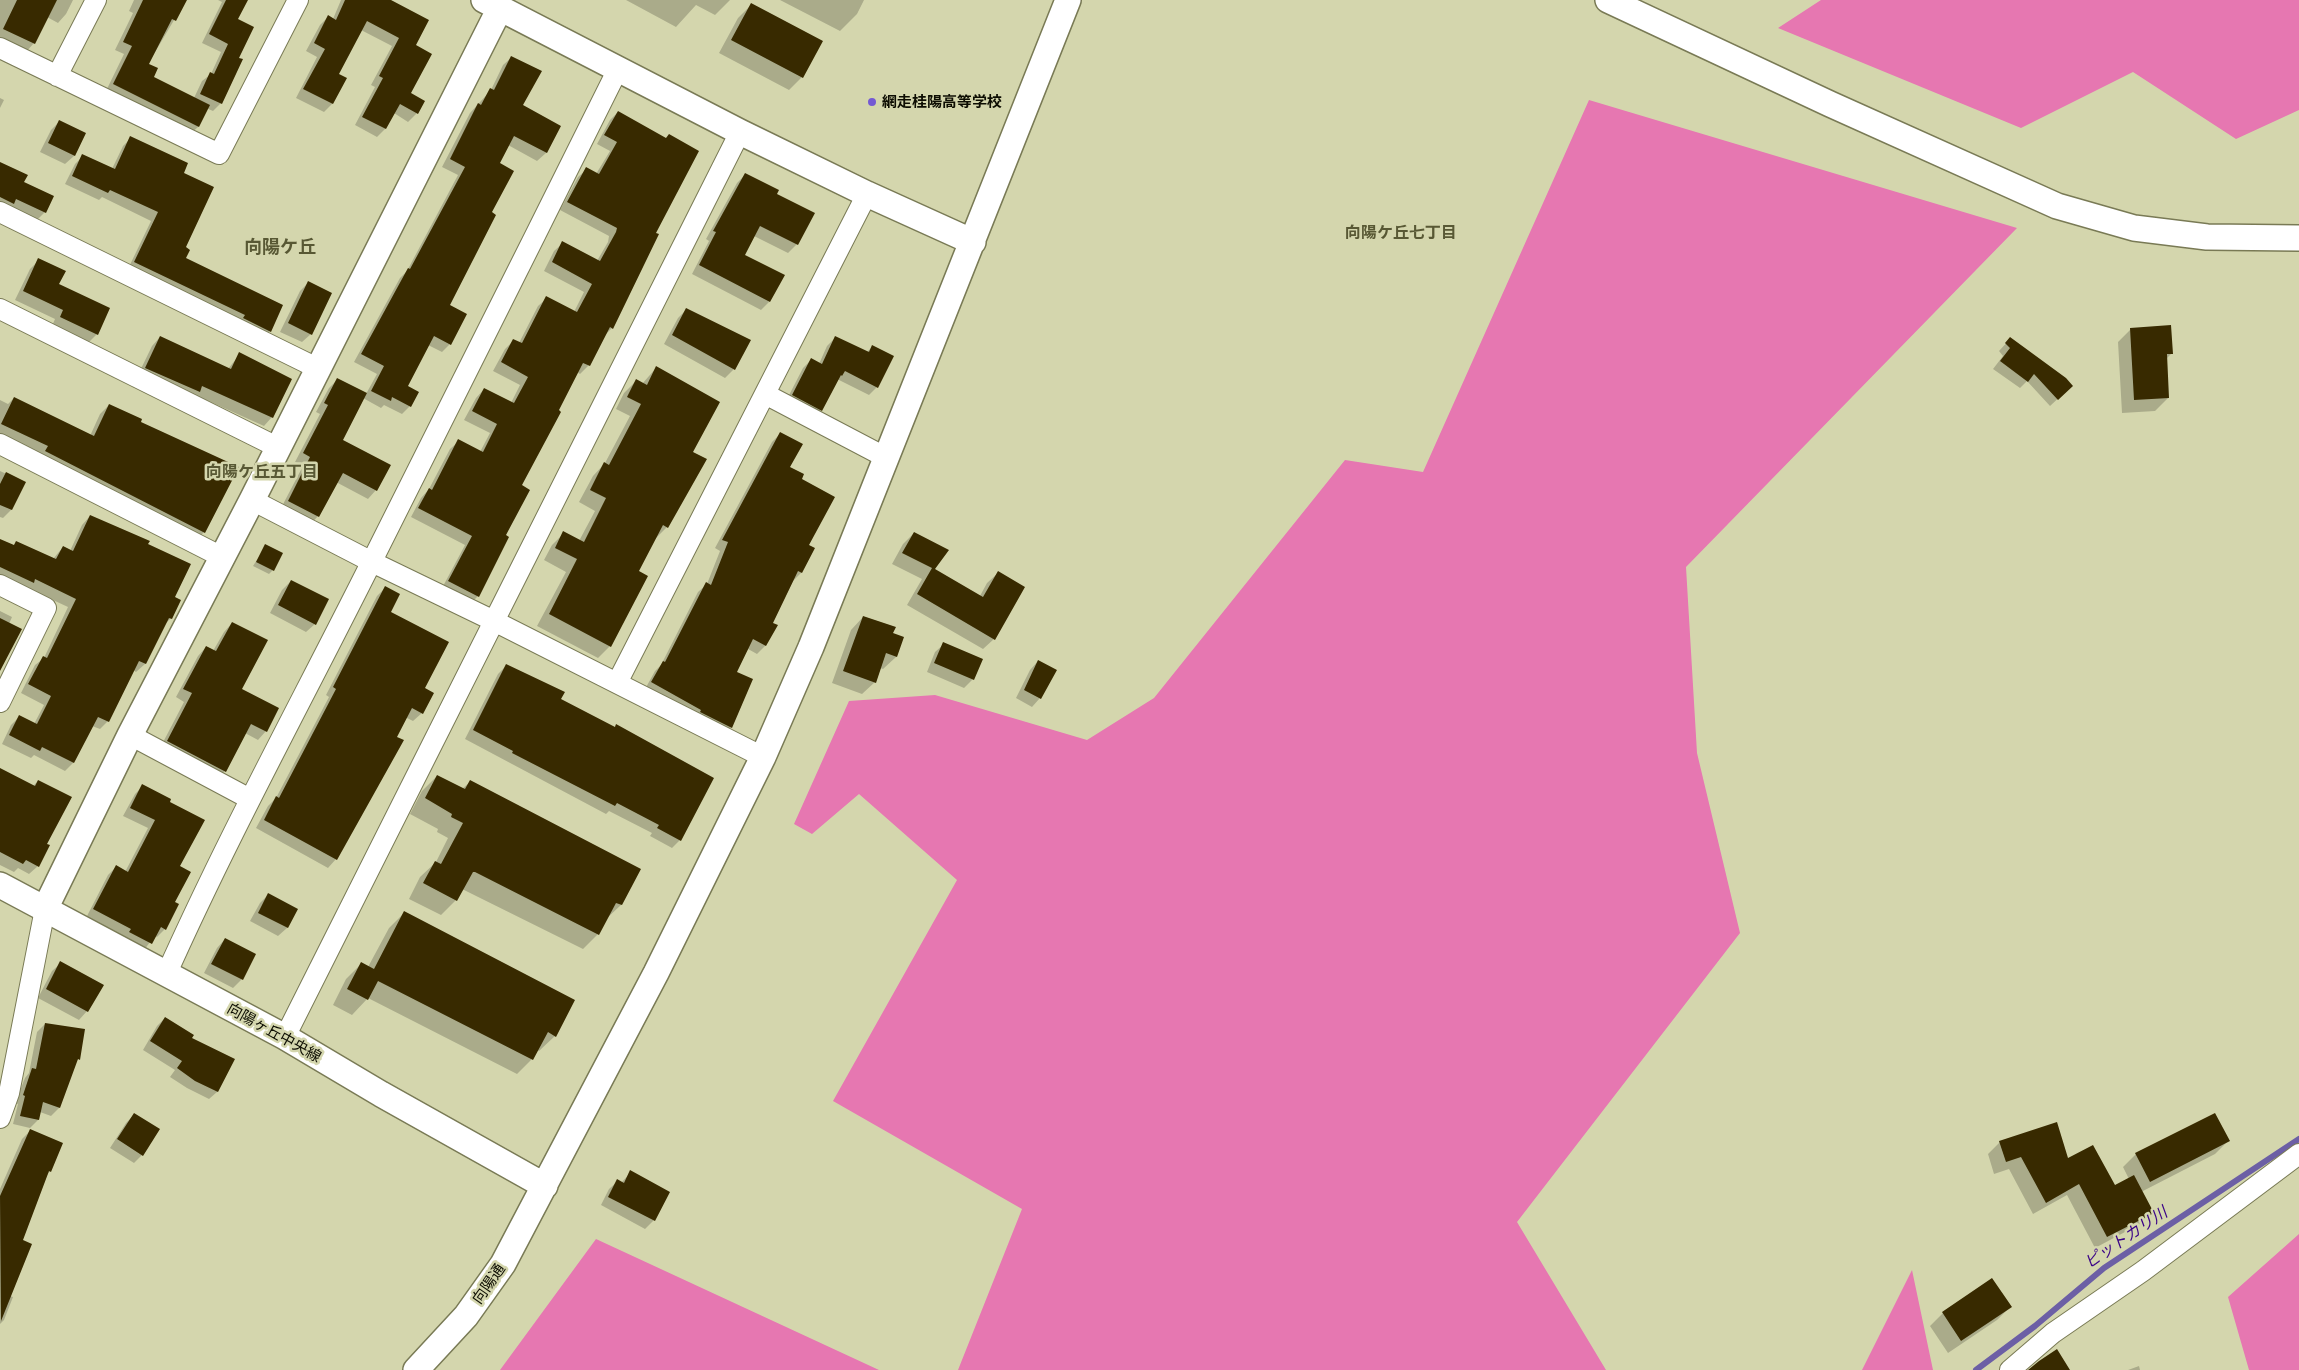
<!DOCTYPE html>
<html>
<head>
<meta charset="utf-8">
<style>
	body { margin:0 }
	canvas { display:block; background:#d4d6ad }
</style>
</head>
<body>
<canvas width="2299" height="1370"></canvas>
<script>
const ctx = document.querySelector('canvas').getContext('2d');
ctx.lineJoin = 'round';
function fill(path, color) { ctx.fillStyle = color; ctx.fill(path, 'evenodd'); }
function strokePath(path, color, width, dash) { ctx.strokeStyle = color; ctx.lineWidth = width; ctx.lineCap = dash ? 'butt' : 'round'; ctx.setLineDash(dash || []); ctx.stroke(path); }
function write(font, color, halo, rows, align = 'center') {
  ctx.font = font + ' Mulish,"Noto Sans JP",sans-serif'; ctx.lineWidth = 5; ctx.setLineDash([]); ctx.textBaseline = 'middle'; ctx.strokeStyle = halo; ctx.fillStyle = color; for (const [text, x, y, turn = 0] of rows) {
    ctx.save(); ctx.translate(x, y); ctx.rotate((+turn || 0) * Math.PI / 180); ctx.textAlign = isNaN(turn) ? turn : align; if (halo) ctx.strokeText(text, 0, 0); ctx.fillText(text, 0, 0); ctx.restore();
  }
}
fill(new Path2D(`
	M1821,0h478v110l-63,29 -103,-67 -112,56 -243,-100z
	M1589,100l428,128 -331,339 11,186 43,180 -223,289 89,148h-648l64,-161 -189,-108 124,-221 -98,-86 -47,40 -18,-10 55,-123 86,-6 152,45 67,-42 191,-238 78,12z
	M2299,1234v136h-50l-21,-73z
	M596,1239l283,131h-379z
	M1912,1270l21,100h-71z`), '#e677b1');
fill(new Path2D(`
	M0,0h73l-7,14 -8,9 -11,-6 -13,26 -8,9 -26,-13z
	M134,0h52l-38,64 4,14 42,20 8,-17 9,-7 10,-22 -19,-9 20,-41 -4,-2h28l-9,20 1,38 3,2 -20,43 -8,8 -7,-3 -8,19 -9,8 -84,-42 19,-39 -9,-4 18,-37 -4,-2z
	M341,0h48l25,45 -5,48 15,8 -7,12 -9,9 -14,-9 -9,16 -8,8 -22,-12 20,-38 -4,-2 21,-39 -31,-16 -24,45 8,4 -13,25 -8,8 -28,-14 21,-41 -11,-6 14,-26 8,-8 5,2z
	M626,0h104l-15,15 -19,-10 -20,22z
	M780,0h84l-7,14 -17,17z
	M751,5l51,72 -13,13 -70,-37 19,-35z
	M512,57l10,49 37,20 -13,27 -9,8 -29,-16 -10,19 -8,49 -42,92 2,39 -8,8 -14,-7 -22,41 4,20 -8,8 -18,-9 -3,3 -18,-10 -22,42 35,50 -8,9 -32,-17 -18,34 -8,9 -30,-15 23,-44 -8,-4 25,-48 -4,-2 13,-24 9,-9 28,15 11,-20 -23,-12 46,-84 7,-7 51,-96 -16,-8 28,-54 21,-23 12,-25z
	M0,98l4,2 -4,8z
	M618,112l36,121 -42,95 -7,7 -16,30 -9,9 -3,-2 -57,114 -16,50 -26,60 -9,9 -28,-15 24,-45 -54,-28 10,-19 8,-9 21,-40 9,-8 21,11 10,-19 -26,-13 12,-22 8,-9 27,14 9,-18 -27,-14 12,-22 9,-9 5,3 19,-37 9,-8 27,14 10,-20 -40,-21 10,-20 9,-8 34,18 11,-19 1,-6 -49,-26 18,-33 9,-8 9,5 14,-23 -13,-7 13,-24z
	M59,122l25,11 -10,23 -9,8 -25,-12 11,-22z
	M131,138l51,36 2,84 86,73 -8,8 -135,-68 24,-50 -49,-24 -3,3 -34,-16 10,-20 8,-8 29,13 11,-23z
	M0,166l23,17 22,29 -8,8 -37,-11z
	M745,175l31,20 21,49 -9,9 -34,-17 -11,19 26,47 -8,8 -69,-36 17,-33 -3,-2 31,-56z
	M39,260l58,74 -9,9 -36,-17 3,-7 -40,-19 15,-31z
	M308,283l3,51 -9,8 -22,-10 20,-41z
	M686,310l48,59 -9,9 -61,-34 14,-26z
	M2131,329l41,24 -6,6 2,39 -13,13 -33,2 -4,-71z
	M160,337l68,32 12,-15 32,63 -8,9 -69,-31 -58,-18 15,-31z
	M835,338l32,14 5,-5 5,40 -8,8 -32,-16 -16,31 -8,8 -28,-15 18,-35 8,-8 8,4 8,-18z
	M2010,339l54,54 -14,13 -23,-25 -7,7 -27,-19 10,-13 -4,-5z
	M656,368l36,84 -25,75 -12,12 -18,33 -27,74 -12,12 -61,-32 29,-54 -22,-12 8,-15 12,-12 15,8 16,-30 -16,-9 14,-26 12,-13 25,-47 -14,-7 8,-16 12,-12 6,3z
	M14,398l76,38 10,-22 9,-9 31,18 64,109 -8,9 -196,-105v-36l8,4z
	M780,434l8,34 12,12 8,65 6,4 -13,24 -8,8 -21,42 4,2 -11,21 -8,8 -9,-5 -13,23 5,31 2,1 -11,23 -8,9 -79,-45 11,-20 6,-6 37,-73 9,-8 13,-33 -5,-3 57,-106z
	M0,471l24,11 -13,28 -8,8 -3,-1z
	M90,516l57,29 26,52 -2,21 -7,7 -19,39 -9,8 -3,-2 -25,51 -8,8 -8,-3 -19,37 -8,8 -31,-16 -3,3 -29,-14 9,-19 9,-9 14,8 10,-19 -23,-12 14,-28 9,-7 24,-51 -41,-19 -27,-7v-41l13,6 4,-4 36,17 10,-12 7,4 12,-26z
	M914,533l19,36 47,27 7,-13 11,-10 -4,66 -11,10 -76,-44 15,-26 -30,-15 11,-20z
	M266,546l7,24 -4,4 -16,-8z
	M291,581l24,43 -9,8 -36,-19 12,-23z
	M385,588l4,25 33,100 -9,8 -8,-4 -69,142 -8,9 -72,-40 12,-22 8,-8 53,-101 -3,-2 51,-99z
	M0,611l12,6 -3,7 -9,38z
	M863,617l29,17 11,4 -7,19 -13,12 -3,-1 -5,14 -13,12 -30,-11 19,-53z
	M232,623l9,67 25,41 -8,9 -13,-7 -20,38 -8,8 -58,-29 25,-48 -8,-5 22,-41 8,-9 7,4 11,-19z
	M944,644l29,35 -9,9 -37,-16 8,-20z
	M1038,661l2,37 -8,9 -16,-9 14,-28z
	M506,666l53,33 55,29 2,-3 64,115 -8,8 -22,-12 2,-3 -43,-22 -3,3 -141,-75 33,-65z
	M0,770l33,16 5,-5 7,64 -7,21 -9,8 -11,-6 -4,4 -14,-7z
	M437,776l25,13 8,-7 169,88 -18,35 -15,14 -8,15 -15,15 -121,-60 -6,11 -15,15 -32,-16 11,-22 16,-15 12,-24 -11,-6 1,-3 -28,-15 12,-23z
	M143,786l36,81 -6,35 -8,27 -8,8 -2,-1 -12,15 -57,-33 22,-43 8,-8 9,5 23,-44 -25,-12 12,-22z
	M268,895l28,14 -9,19 -9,8 -28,-15 10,-18z
	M404,913l151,123 -16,15 -2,-1 -5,9 -15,15 -149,-76 -16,17 -19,-10 13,-26 15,-15 7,3 21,-39z
	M225,939l30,16 -13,24 -9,9 -29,-15 13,-25z
	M61,963l26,48 -8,9 -41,-22 14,-27z
	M165,1018l25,20 43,21 -16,33 -8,7 -22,-11 -17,-11 5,-7 -32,-20 14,-24z
	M45,1024l33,35 -3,3 -16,46 -8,8 -11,-4 -2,8 -8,8 -17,-4 5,-20 -3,-1 10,-25 4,-5 8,-41z
	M134,1115l8,40 -8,8 -24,-15 16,-25z
	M30,1131l20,40 -3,4 -25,66 -12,55 3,1 -9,23 -4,4v-135l22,-50z
	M2228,1141l-13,13 -74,38 11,20 -12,12 -45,24 -28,-53 -34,19 -24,-45 -15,5 -6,-20 12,-12 68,18 47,27 14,-8 -6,-12 13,-13z
	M631,1172l23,48 -9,9 -44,-24 8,-16 9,-8 3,2z
	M2010,1307l-13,13 -49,33 -18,-27 13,-13z
	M2139,1366l1,4h-12z`), '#0003');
strokePath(new Path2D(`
	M1976,1370l59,-44 69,-58 195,-129`), '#6c5fa5', 6);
fill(new Path2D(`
	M17,0h40l-22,44 -32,-15z
	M143,0h44l-11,21 -4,-2 -23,45 9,4 -4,9 56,28 -11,22 -86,-43 19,-38 -9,-4z
	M226,0h22l-10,19 16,8 -15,31 4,1 -21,45 -22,-10 10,-22 4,2 14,-30 -19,-10z
	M345,0h46l38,20 -13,25 16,9 -21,39 14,8 -7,13 -18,-10 -14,25 -24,-12 21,-39 -4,-2 20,-38 -32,-17 -28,53 8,4 -14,26 -30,-15 22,-40 -11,-6 14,-28 8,5z
	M751,3l72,38 -20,37 -72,-38z
	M511,56l31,15 -19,34 38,21 -14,27 -33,-17 -14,27 14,8 -22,41 4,3 -46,90 17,9 -16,31 -17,-9 -26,50 11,6 -8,15 -19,-10 -1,4 -20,-10 13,-25 -23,-12 47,-86 2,1 55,-102 -15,-8 28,-56 3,2 9,-17 4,2z
	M618,111l48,27 3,-4 30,17 -43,82 3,1 -46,95 -3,-2 -20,39 -7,-3 -24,47 2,2 -39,73 8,5 -24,45 3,2 -30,60 -31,-16 24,-45 -54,-28 11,-20 3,2 26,-51 25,13 14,-28 -25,-13 12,-23 30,15 14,-26 -27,-15 12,-23 9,4 24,-47 31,16 15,-28 -40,-22 10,-21 38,20 16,-29 1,-4 -50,-26 19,-35 13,7 18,-32 -13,-7z
	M59,120l27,13 -11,23 -27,-13z
	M130,136l58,27 -4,10 30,14 -28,60 4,3 -4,8 97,47 -12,27 -28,-14 2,-3 -111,-53 24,-50 -48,-22 -2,3 -36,-17 10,-22 33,15z
	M0,162l28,13 -4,7 30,14 -8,17 -30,-14 -2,5 -14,-7z
	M745,173l34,17 -2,4 38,19 -17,32 -38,-19 -15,29 40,20 -15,27 -71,-37 17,-33 -3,-1z
	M38,258l28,13 -7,13 51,24 -12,27 -38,-18 3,-7 -40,-19z
	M308,281l24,12 -20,42 -24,-12z
	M686,308l65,32 -16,30 -63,-35z
	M2171,325l2,29h-6l2,44 -35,2 -4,-72z
	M160,336l71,33 8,-17 53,27 -19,39 -71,-32 -2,6 -55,-24z
	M835,336l34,16 3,-7 22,11 -16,32 -33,-17 -3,5 -1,-1 -19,36 -30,-16 19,-37 11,6z
	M2010,337l56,41 7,8 -15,14 -24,-26 -6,8 -28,-21 10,-13 -5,-5z
	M656,366l64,36 -27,50 14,7 -39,69 -5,-3 -24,46 9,5 -37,71 -62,-33 28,-55 -22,-11 8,-17 21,11 22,-44 -16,-8 14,-28 5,3 32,-61 -14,-7 9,-18 11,6z
	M337,378l30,15 -24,47 48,25 -14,26 -34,-18 -24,44 -31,-16 22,-44 -7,-4 25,-48 -4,-2z
	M14,397l80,39 15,-32 33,15 -1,3 98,45 -34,66 -160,-82 3,-5 -47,-22z
	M780,432l23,12 -13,23 14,7 -2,5 33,18 -26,48 6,3 -13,25 -4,-2 -25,52 5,2 -12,21 -13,-7 -16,33 16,7 -21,49 -32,-16 1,-2 -50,-28 12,-21 2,1 41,-80 5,3 17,-43 -6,-2z
	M6,472l20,10 -14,28 -12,-5v-21z
	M90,515l60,26 -2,3 43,20 -16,33 6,3 -9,19 -3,-1 -23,46 -7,-3 -30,61 -11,-5 -24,46 -32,-16 -2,4 -31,-16 10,-20 18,9 14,-28 -23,-12 15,-28 4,2 29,-59 -41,-20 -1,4 -34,-16v-28l14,6 2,-4 40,18 7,-13 10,5z
	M914,532l35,18 -14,19 48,28 15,-26 27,16 -30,53 -78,-46 15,-26 -30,-15z
	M265,544l18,9 -9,18 -18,-9z
	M291,580l38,19 -13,26 -38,-20z
	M385,586l15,8 -9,18 58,30 -24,46 9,5 -11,21 -11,-6 -15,29 7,3 -67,120 -73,-40 12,-24 3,2 57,-109 -3,-2z
	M863,616l33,11 -3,6 11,4 -7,20 -11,-4 -10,30 -33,-12z
	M0,618l22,11 -22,42z
	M232,622l36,18 -26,49 37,19 -12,24 -16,-8 -25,48 -59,-31 25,-48 -9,-4 23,-43 10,5z
	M943,642l40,17 -9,21 -40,-17z
	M1038,660l19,10 -16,29 -17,-9z
	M506,664l59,28 -4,7 54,28 1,-3 98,54 -33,63 -24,-13 2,-3 -42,-22 -2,3 -103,-53 1,-2 -40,-21z
	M0,768l35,18 3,-6 34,17 -25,47 3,1 -11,22 -13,-7 -3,4 -23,-12z
	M437,775l28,14 5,-9 171,89 -19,36 -6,-2 -17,32 -124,-63h-2l-16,29 -34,-18 12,-22 6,3 22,-41 -12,-6 1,-3 -27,-16z
	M142,784l29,15 -1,3 35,18 -25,46 11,6 -16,30 4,2 -13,26 -5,-3 -9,17 -23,-12 2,-3 -38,-20 23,-44 12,7 27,-52 -25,-12z
	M268,893l30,16 -10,19 -30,-15z
	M404,911l171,89 -19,37 -8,-5 -15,28 -155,-79 -10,19 -21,-11 14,-27 13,7z
	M225,938l31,16 -13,26 -32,-16z
	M60,961l44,24 -16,27 -42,-23z
	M165,1017l29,18 -2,3 43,21 -17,33 -23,-11 -18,-13 5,-7 -32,-20z
	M45,1023l40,6 -5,31 -2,-1 -18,49 -17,-6 -4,18 -19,-4 5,-20 -2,-1 9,-27 4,1z
	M134,1113l26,16 -17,27 -26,-17z
	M2215,1113l15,28 -80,41 -15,-29z
	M2057,1122l11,36 25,-13 22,40 19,-10 20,38 -47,24 -28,-53 -33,19 -25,-46 -15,5 -7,-21z
	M30,1129l33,14 -12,29 -2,-1 -26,69 9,4 -31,77 -1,-125z
	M630,1170l40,22 -15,29 -47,-24 9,-18 7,4z
	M1992,1278l20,29 -51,34 -19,-29z
	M2057,1349l13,21h-42l11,-9z`), '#382a00');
const minor = new Path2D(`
	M0,48l219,106 79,-154
	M57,76l39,-76
	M0,212l317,156
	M0,309l277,138
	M765,394l120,63
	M0,444l222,113
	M252,500l120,62 122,59 269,136
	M0,585l46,23 -46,94
	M617,683l250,-489
	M130,735l120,64
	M166,975c63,-141 137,-276 206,-414 83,-163 164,-328 246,-492
	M285,1037l455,-905
	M0,1118l9,-25 36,-184
	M2010,1370l43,-37 90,-62 156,-117`);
const tertiary = new Path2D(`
	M484,0l256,132 127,62 106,48
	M1608,0l222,104 227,102 77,22 73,9 92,1
	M0,885l285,152 96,57 164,92
	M45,909l85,-174 122,-235 248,-492
	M416,1370l50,-54 37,-52 153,-291 107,-216 48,-110 257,-647`);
strokePath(minor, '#797a55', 22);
strokePath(tertiary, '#797a55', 28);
strokePath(minor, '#fff', 20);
strokePath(tertiary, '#fff', 25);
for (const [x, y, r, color] of [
	[872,102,5,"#7459d3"]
]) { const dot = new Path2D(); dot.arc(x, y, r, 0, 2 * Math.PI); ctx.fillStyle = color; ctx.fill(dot); strokePath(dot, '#d4d6ad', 2); }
write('bold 15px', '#0d0d02', '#d4d6ad', [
	["網走桂陽高等学校",882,102]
], 'left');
write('15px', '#0d0d02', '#d4d6ad', [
	["向陽ヶ丘中央線",274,1033,29],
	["向陽通",489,1284,-55]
]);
write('bold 16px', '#585834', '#d4d6ad', [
	["向陽ケ丘七丁目",1401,233],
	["向陽ケ丘五丁目",262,472]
]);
write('italic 16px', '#390187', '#d4d6ad', [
	["ピットカリ川",2126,1238,-34]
]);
write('bold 18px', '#585834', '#d4d6ad', [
	["向陽ケ丘",280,248]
]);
</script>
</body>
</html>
